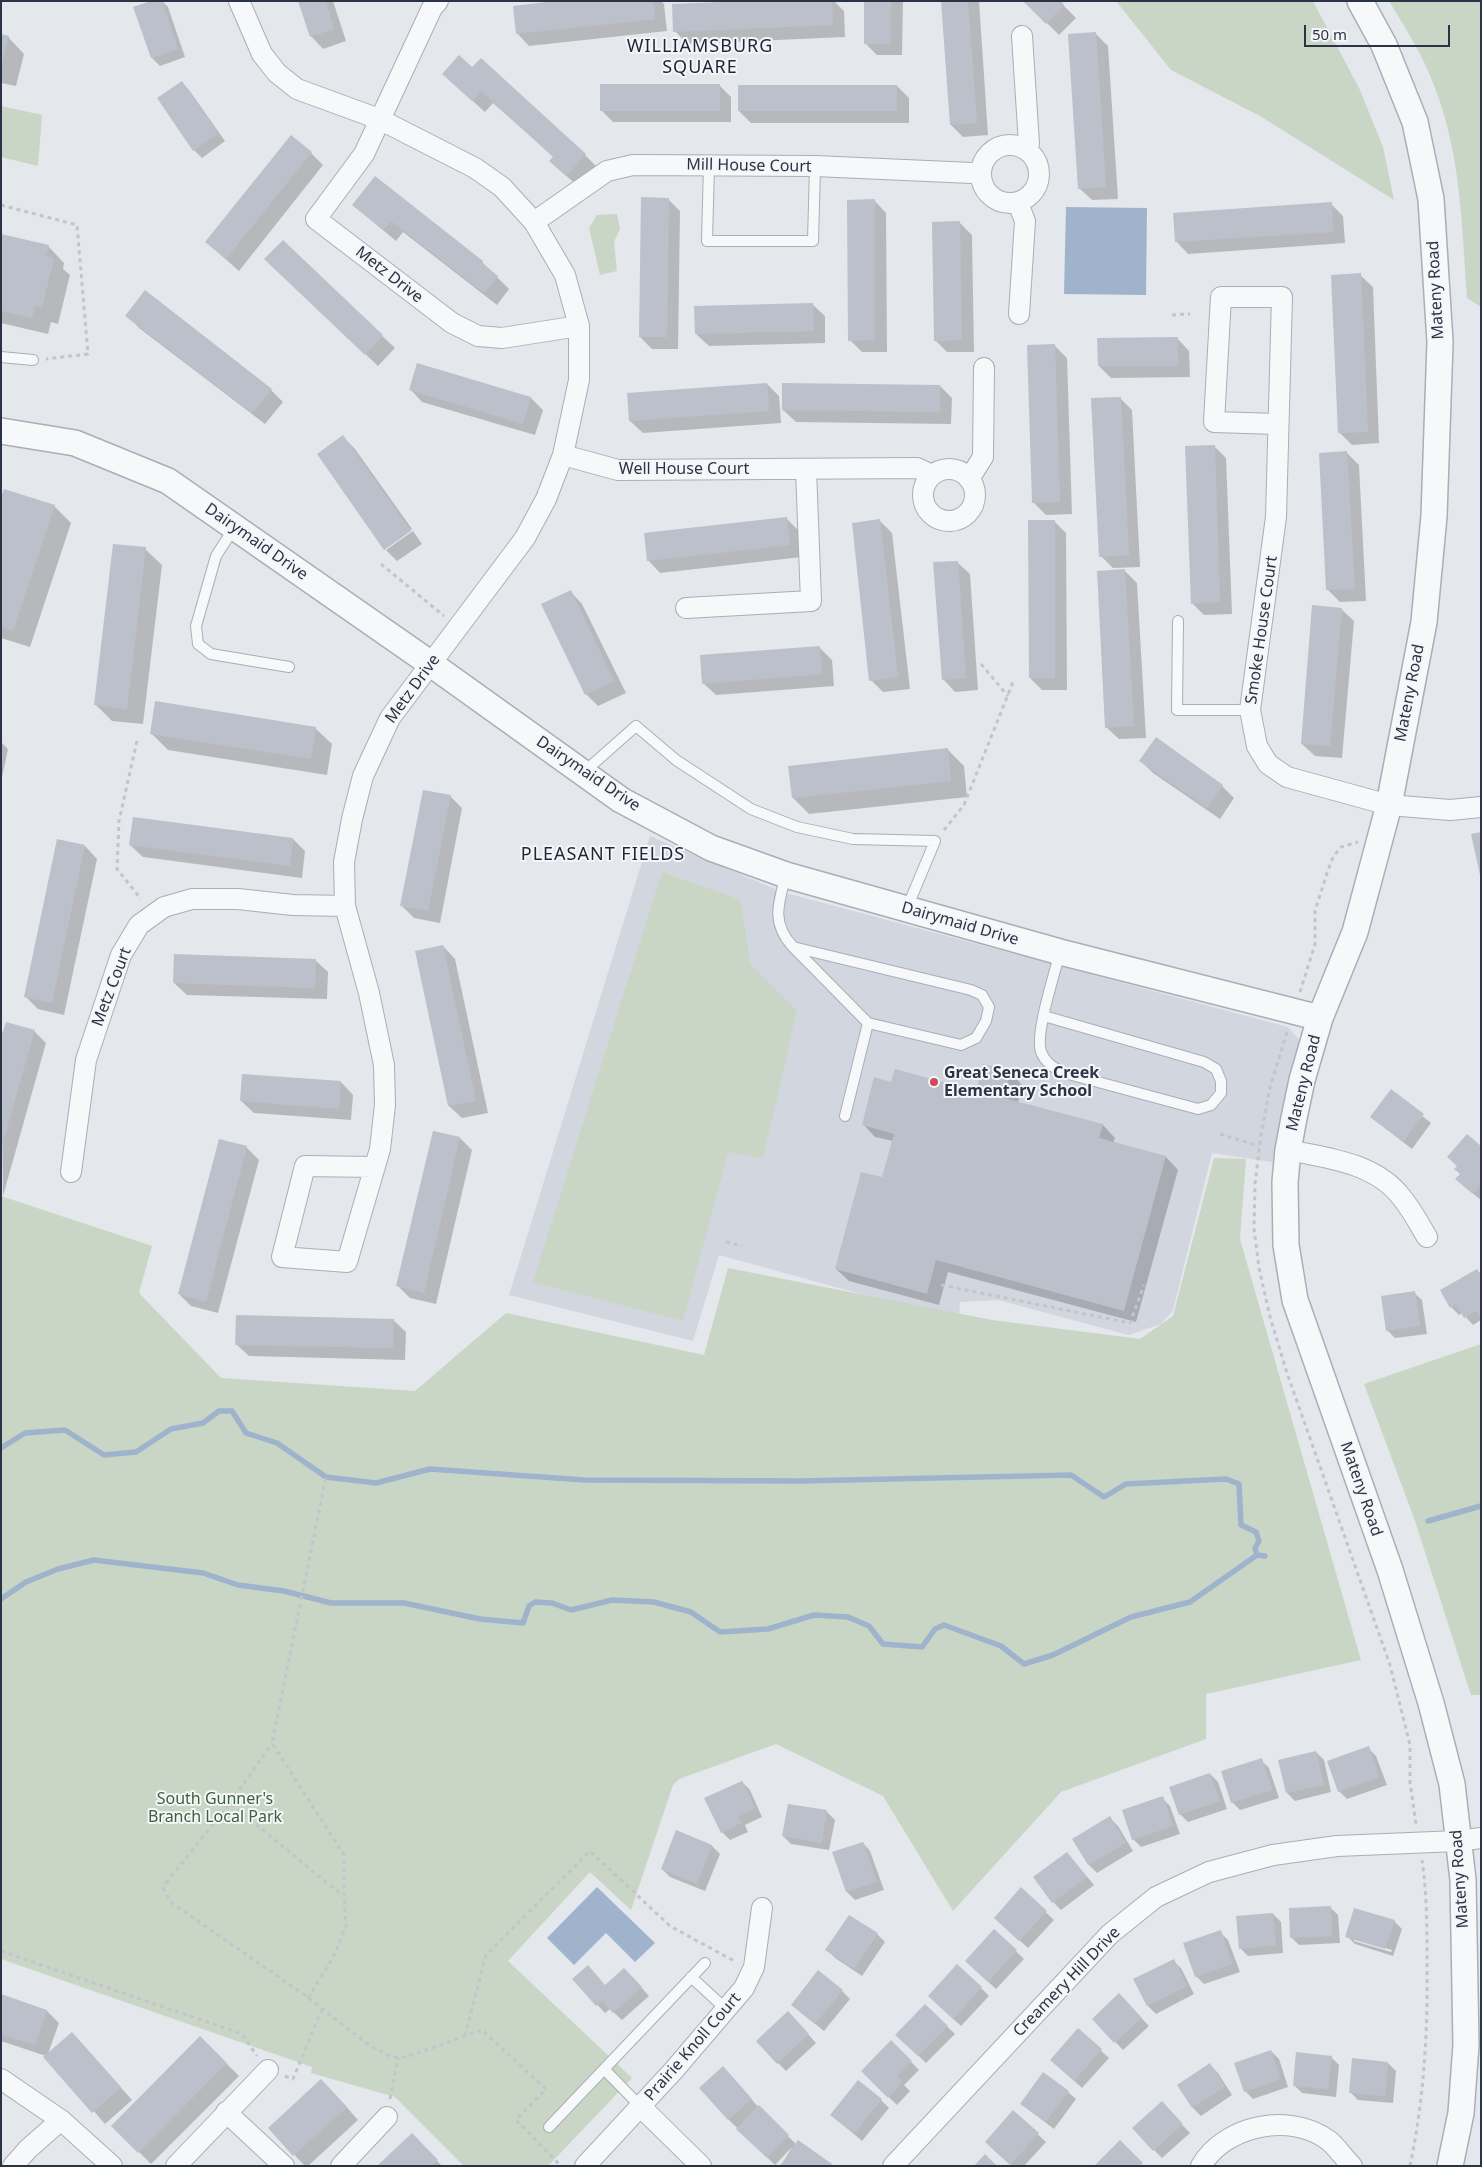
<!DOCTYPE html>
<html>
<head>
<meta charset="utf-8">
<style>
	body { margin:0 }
	#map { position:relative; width:1482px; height:2167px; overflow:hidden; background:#e4e7ec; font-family:"Noto Sans",sans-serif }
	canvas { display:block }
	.frame { position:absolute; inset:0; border:2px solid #2b3445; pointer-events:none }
	.scale { position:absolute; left:1304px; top:25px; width:146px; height:22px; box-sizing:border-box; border:2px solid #2b3445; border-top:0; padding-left:6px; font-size:15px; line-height:18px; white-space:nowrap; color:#2b3445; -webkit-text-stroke:4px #f4f6f9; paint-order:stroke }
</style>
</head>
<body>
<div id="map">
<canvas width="1482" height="2167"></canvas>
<div class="frame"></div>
<div class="scale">50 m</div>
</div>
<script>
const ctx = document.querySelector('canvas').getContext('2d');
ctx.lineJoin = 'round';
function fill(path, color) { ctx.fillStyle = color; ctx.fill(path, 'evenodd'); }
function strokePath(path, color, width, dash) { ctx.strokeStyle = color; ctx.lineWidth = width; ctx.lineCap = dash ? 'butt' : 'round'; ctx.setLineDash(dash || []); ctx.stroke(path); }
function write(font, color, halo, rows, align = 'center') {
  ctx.font = font + ' "Noto Sans",sans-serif'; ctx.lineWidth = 4; ctx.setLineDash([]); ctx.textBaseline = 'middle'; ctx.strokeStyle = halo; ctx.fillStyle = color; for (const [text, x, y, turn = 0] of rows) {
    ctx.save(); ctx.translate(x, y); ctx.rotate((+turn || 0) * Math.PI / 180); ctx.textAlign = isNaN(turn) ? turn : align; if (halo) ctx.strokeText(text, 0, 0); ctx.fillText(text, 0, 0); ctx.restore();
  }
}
fill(new Path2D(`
	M650,836l132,56 506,135 13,15 -23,121 -66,-10 -39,157 -12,14 -32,11 -131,-35 -38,2 -1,19 -240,-66 -26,86 -184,-46z`), '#d2d6de');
fill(new Path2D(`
	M1116,1h197l47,89 23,57 11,53 -134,-84 -89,-46z
	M1389,1h92v306l-14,-9c-5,-71 -6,-143 -32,-210 -11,-31 -29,-59 -46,-87z
	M1,106l41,9 -4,51 -37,-9z
	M617,214l3,15 -6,13 3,29 -17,4 -11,-47 8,-13z
	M662,872l79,28 9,64 47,47 -34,147 -35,-6 -45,169 -150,-39z
	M1214,1158l32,1 -6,80 121,421 -155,34v45l-145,53 -108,119 -70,-115 -107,-52 -97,35 -6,6 -42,125 -41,-38 -82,89 124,117 -84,88h-84l-69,-69 -84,-24 1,-6 -311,-108v-763l151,50 -13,47 82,85 194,13 91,-78 198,42 24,-87 264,52 148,19 33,-23z
	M1481,1344v351h-10l-57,-177 -50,-134z`), '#c9d6c5');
fill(new Path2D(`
	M1066,207l81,1 -1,87 -82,-1z
	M597,1887l58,56 -20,19 -29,-29 -32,32 -27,-27z`), '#9fb4cc');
fill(new Path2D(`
	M155,1h7l6,6 17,50 -25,9 -8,-8 -17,-50z
	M300,1h33l13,40 -23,8 -12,-13z
	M566,1h95l3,3 3,27 -138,15 -12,-13z
	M774,1h60l10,10 1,26 -158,7 -12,-13z
	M865,1h38l-1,54h-25l-12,-12z
	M942,1h37l9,134 -25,2 -12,-12z
	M1025,1h34l17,17 -17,17z
	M1096,34l12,12 10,153 -26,1 -13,-12z
	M1,36l7,1 16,17 -8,32 -15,-3z
	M459,57l126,98 12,12 -18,20 -16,-14 -9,-16 -61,-54 -8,9 -29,-26z
	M181,82l8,8 36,51 -23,17 -8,-8z
	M719,85l12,12v25h-118l-12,-12z
	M897,86l12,12v25h-158l-12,-12z
	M311,153l12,12 -84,106 -33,-29z
	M375,178l107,84 27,27 -12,16 -94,-73 -7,9 -43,-36z
	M668,199l12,12 -2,138h-26l-12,-12z
	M874,200l12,13 1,139h-25l-12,-12z
	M1331,204l12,12 2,27 -157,11 -12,-13z
	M960,223l12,12 2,117h-27l-12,-12z
	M1,235l47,11 16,17 -1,6 7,6 -12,49 -7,-2 -3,12 -47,-11z
	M283,242l112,106 -17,18 -100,-95z
	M1360,275l13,12 6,156 -27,2 -13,-13z
	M812,304l13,12v27l-116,3 -13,-12z
	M127,315l144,75 12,12 -18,22 -126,-96z
	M1177,338l12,13 1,26 -79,1 -12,-12z
	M1055,346l12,12 5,156 -26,1 -13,-13z
	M767,384l12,12 2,27 -138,10 -13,-12 -2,-27z
	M940,386l12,12 -1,26 -155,-2 -13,-12z
	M410,389l121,9 12,12 -8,25 -113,-33z
	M1120,398l12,12 8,157 -27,1 -12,-12z
	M343,437l12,12 57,80 -26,18v2l-68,-95z
	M1214,446l12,12 6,156 -28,1 -12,-12z
	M1347,453l12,12 7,136 -26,1 -12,-12z
	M1,501l53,5 17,17 -41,124 -29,-9z
	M787,519l12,12 3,26 -142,16 -12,-13z
	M880,521l12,12 18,156 -27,3 -12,-12z
	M1054,521l12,12 1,157h-25l-12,-12z
	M413,531l9,13 -25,17 -11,-11z
	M145,549l17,16 -19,159 -31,-3 -16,-16z
	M957,562l13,12 8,116 -23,2 -12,-13z
	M1125,571l12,12 9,155 -27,1 -13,-12z
	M570,591l12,13 44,89 -28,13 -12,-12z
	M1341,609l13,12 -12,137 -27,-2 -13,-12z
	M820,648l12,12 2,26 -118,9 -13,-12z
	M315,728l17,16 -5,31 -159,-25 -17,-17z
	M1,742l7,7 -7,33z
	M947,749l17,17 3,31 -158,17 -16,-16z
	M1141,761l81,25 12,12 -14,21 -67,-46z
	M450,796l12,12 -22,115 -26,-5 -12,-12z
	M293,839l12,12 -3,27 -159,-21 -13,-12z
	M58,841l27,5 12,13 -33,156 -26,-6 -12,-12z
	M443,946l12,13 33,154 -26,5 -13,-12 -32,-154z
	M315,960l13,12 -1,27 -140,-4 -13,-12z
	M34,1031l12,12 -43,153 -2,-155z
	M1010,1072l12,13 -4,18 85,22 12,13 -2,5 53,14 12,13 -42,152 -188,-50 -9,33 -90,-24 -13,-12 47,-90 10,-38 -18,-4 -12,-13 29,-41 85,10z
	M341,1082l12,13 -2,25 -97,-7 -13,-12z
	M1391,1091l40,32 -19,26 -41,-32z
	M434,1132l26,6 12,12 -36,154 -26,-6 -12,-12z
	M246,1147l13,13 -41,153 -27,-7 -12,-12z
	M1481,1148v52l-16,-13 -7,-21z
	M1477,1270l4,4v46l-8,5 -11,-12 -3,2 -8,-8z
	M1414,1293l8,7 5,34 -32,4 -8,-8z
	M393,1320l13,12 -1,28 -156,-4 -13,-12z
	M1368,1748l8,8 11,29 -40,14 -8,-8z
	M1316,1752l8,8 7,32 -36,9 -8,-8z
	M1261,1760l8,8 10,30 -39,12 -8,-8z
	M1210,1774l8,8 9,27 -39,13 -8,-8z
	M742,1782l8,8 12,27 -17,8 3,7 -18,8 -8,-8z
	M1162,1798l8,8 10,28 -39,13 -8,-8z
	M827,1812l8,8 -6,30 -38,-6 -8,-8z
	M1110,1818l8,8 15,25 -36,22 -8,-8 -15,-26z
	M677,1832l35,14 8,8 -15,37 -35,-14 -8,-8z
	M863,1843l7,8 14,39 -29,10 -8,-8 -13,-39z
	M1067,1853l27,32 -33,25 -8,-8z
	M1021,1889l33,31 -26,28 -25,-23z
	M1330,1907l8,8 2,28 -41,2 -8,-8z
	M1273,1914l8,8 2,31 -35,3 -8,-8z
	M1394,1921l8,8 -9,27 -38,-12 -8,-8zM1354,1938l38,12 -1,2 -37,-11z
	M994,1930l30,29 -28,30 -22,-20z
	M1220,1932l8,8 12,32 -36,12 -8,-8z
	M877,1934l8,8 -23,34 -27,-18 -8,-8z
	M1173,1961l8,7 13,26 -38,20 -8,-8 -13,-26z
	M632,1977l17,19 -27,24 -12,-11 -5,4 -32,-34 33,7z
	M981,1988l8,8 -28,30 -24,-22z
	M842,1991l8,8 -26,32 -24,-19z
	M1,1995l46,16 12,12 -11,31 24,-21 60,67 -27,24 -59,-68 -45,-15z
	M1119,1995l30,31 -26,24 -30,-31z
	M925,2006l30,28 -29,29 -29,-28z
	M796,2021l20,22 -30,28 -29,-29z
	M1078,2030l31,28 -27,30 -23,-21z
	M200,2037l39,39 -88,88 -38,-38z
	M891,2042l28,28 -15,15 6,6 -13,14 -35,-34z
	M1271,2051l8,8 9,28 -35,12 -8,-8z
	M1331,2057l8,8 -3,32 -34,-4 -8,-8z
	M1388,2063l8,8 -3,32 -35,-3 -8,-8z
	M1210,2065l8,8 14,22 -31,21 -8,-8 -14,-23z
	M731,2076l28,32 37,36 2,-2 34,24h-51l11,-19 -17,18 -46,-45 -28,-32z
	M1068,2092l8,7 -22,30 -33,-25z
	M334,2093l24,27 -50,46h-3l-36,-38z
	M881,2100l8,8 -27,33 -30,-26z
	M1169,2111l21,22 -28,25 -8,-8z
	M1014,2112l32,30 -22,24h-12l-18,-16z
	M412,2135l30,31h-63z`), '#0003');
strokePath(new Path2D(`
	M1,1448l24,-15 40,-3 39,25 32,-3 35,-23 32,-6 16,-12h13l14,22 31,10 49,34 50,6 54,-14 154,11 217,1 270,-6 33,22 22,-13 100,-5 13,5 2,41 15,7 3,9 -4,7 2,7
	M1428,1521l53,-15
	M1,1599l25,-17 32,-13 36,-9 109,13 35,12 46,6 47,12h73l76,16 43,4 6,-17 6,-4 17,1 19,7 41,-10 42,2 37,10 29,20 48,-3 46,-14 34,2 21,9 14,18 39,3 13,-18 9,-4 57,21 23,18 29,-9 78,-38 59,-15 67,-47 8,1`), '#9fb4cc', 5.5);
fill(new Path2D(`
	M151,1h11l16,48 -27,9 -18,-51z
	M298,1h28l8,28 -24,8z
	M555,1h98l2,18 -139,15 -3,-28z
	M745,1h87l1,24 -160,7 -1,-28z
	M864,1h27v43h-27z
	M941,1h27l9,122 -27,2z
	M1023,1h38l3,4 -18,19z
	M1096,32l10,155 -28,2 -10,-155z
	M1,34l8,2 -7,27h-1z
	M459,55l13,12 9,-9 105,96 -20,22 -17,-15 4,-4 -72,-66 -9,10 -30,-27z
	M182,81l36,52 -25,18 -36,-53z
	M600,84h120v27h-120z
	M738,85h159v26h-159z
	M291,135l21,17 -86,107 -21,-17z
	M375,176l108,85 -1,2 16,13 -14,17 -93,-72 -8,9 -31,-25z
	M641,197l28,1 -2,139h-28z
	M875,199v141l-27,1 -1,-141z
	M1332,202l1,30 -158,10 -2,-29z
	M960,221l2,119 -28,1 -2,-119z
	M1,234l48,11 -3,11 8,2 -12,50 -7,-2 -3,12 -31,-7z
	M283,240l100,95 -18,20 -101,-96z
	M1361,273l7,159 -30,1 -7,-158z
	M145,290l127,99 -20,24 -127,-97z
	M813,303l1,28 -119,3 -1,-28z
	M1178,337v29h-80l-1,-28z
	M1055,344l5,158 -28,1 -5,-158z
	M417,363l114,34 -8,27 -114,-34z
	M767,383l2,28 -140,10 -2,-28z
	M782,383l158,2v27l-158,-2z
	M1121,397l8,158 -30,2 -8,-159z
	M343,435l68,96 -27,19 -67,-96z
	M1215,445l5,157 -29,2 -6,-158z
	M1347,451l8,138 -29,1 -7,-137z
	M4,489l51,16 -42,126 -12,-4v-130z
	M787,517l3,28 -143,16 -3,-28z
	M880,519l18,158 -29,4 -17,-158z
	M1028,520h27v158h-26z
	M113,544l33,3 -19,162 -33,-4z
	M958,561l8,117 -24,2 -9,-118z
	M1125,569l9,157 -29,2 -8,-157z
	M571,590l43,91 -29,14 -44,-91z
	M1312,605l30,3 -12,138 -29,-2z
	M820,646l2,28 -120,10 -2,-29z
	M155,701l161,26 -5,32 -161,-25z
	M1156,737l67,48 -16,23 -68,-47z
	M948,748l3,33 -159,17 -4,-32z
	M423,790l28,5 -23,116 -28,-5z
	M133,817l160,21 -3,28 -161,-21z
	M1481,832v43h-1l-9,-41z
	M57,839l28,6 -33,158 -28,-6z
	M443,945l33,156 -28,5 -33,-155z
	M174,954l142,5 -1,29 -142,-5z
	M6,1022l29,8 -33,115 -1,-108z
	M983,1064l28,7 -7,27 99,26 -4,14 67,18 -42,155 -188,-51 -9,34 -92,-25 26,-97 21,5 12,-43 -32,-9 12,-48 17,5 4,-13 81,22z
	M242,1074l99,7 -2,28 -99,-8z
	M1391,1089l33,25 -21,28 -33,-25z
	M433,1131l27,6 -36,156 -28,-7z
	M1467,1134l14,12v39l-8,9 -18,-15 5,-5 -6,-5 3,-3 -10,-9z
	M219,1139l28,7 -41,156 -28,-8z
	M1477,1269l4,7v43l-5,-8 -12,7 -8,-14 -6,4 -10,-18z
	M1415,1291l5,35 -34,5 -5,-35z
	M236,1315l158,4 -1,29 -158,-3z
	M1369,1746l10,31 -41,15 -11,-31z
	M1316,1751l8,34 -38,8 -8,-33z
	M1262,1758l10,32 -41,13 -10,-32z
	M1210,1773l10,28 -41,14 -10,-28z
	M742,1781l13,27 -17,9 3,6 -20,10 -17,-35z
	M1163,1796l10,30 -41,14 -10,-30z
	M788,1804l39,6 -5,33 -40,-7z
	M1110,1816l16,27 -38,22 -16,-26z
	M676,1830l36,15 -15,39 -36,-15z
	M863,1842l14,40 -31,10 -14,-40z
	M1067,1852l20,25 -35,26 -19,-26z
	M1021,1887l26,24 -28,30 -25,-23z
	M1331,1906l1,30 -42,2 -1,-30z
	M1354,1908l41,12 -10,29 -40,-12z
	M1273,1913l3,32 -37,4 -3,-33z
	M849,1915l29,18 -24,36 -29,-19z
	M994,1929l23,21 -29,32 -23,-21z
	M1221,1930l11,34 -37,13 -12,-34z
	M1174,1959l13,27 -40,20 -14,-27z
	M957,1964l25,23 -29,32 -25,-23z
	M588,1965l17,20 19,-17 18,19 -29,26 -11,-12 -6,5 -24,-27z
	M818,1970l25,20 -28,34 -24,-19z
	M1119,1993l23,25 -28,25 -22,-24z
	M1,1994l46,16 -12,35 -34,-11z
	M925,2004l23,22 -30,30 -23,-21z
	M788,2011l21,23 -32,30 -21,-23z
	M1078,2028l24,21 -28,32 -24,-21z
	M72,2032l49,55 -29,26 -49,-56z
	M200,2036l27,27 -89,90 -27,-27z
	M891,2040l21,21 -15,15 6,6 -15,16 -27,-27z
	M1271,2050l10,29 -37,13 -10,-29z
	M1296,2052l36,4 -4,33 -35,-3z
	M1352,2058l36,4 -3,34 -36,-3z
	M1210,2063l15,24 -33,21 -15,-23z
	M723,2066l29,33 -24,21 -29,-32z
	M1043,2072l26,19 -23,31 -26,-18z
	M321,2079l26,28 -54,49 -25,-28z
	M858,2080l24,19 -28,35 -24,-19z
	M1162,2101l21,23 -30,27 -21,-23z
	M759,2105l30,30 -22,23 -31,-29z
	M1013,2110l26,23 -29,32 -25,-23z
	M412,2133l26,27 -7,6h-54z
	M798,2140l34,24 -1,2h-51z
	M1120,2140l23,23 -3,3h-46z
	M985,2154l12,12h-23z`), '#bbc0ca');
const service = new Path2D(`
	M709,165l-2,76h106l2,-75
	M1,357l32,3
	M234,528l-18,28 -20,70 2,18 13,10 78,13
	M1178,621l-1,89h73
	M584,772l52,-46 40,34 75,49 46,18 56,12 82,2 -28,67
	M786,875c-8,29 -15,48 7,72l75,76 93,22 15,-7 10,-17 3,-14 -7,-12 -11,-5 -178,-43
	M1044,1016l160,46 12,7 5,12v12l-10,12 -13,4 -137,-37c-8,-5 -15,-9 -19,-18 -9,-16 13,-81 18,-102
	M845,1116l23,-93
	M691,1977l36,33
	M604,2069l37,38
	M549,2127l156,-164`);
const minor = new Path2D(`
	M239,1l23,53 15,19 20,16 82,30 96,49 27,19 32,35 31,53 14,51v54l-16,75 -17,44 -21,39 -135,180 -27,58 -11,43 -8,43 1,44 24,87 15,72 1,40 -5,44 -33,113 -65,-5 23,-91 70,1
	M438,1l-6,7 -68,146 -48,65 136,104 26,13 24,2 77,-12
	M1022,36l7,108 -4,5
	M981 174a29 29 0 1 1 58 0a29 29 0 1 1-58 0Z
	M1018,203l7,18 -6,93
	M534,222l73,-51 26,-6 182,1 157,7 9,-2
	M1278,424l-64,-2 7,-125h61l-6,220 -26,193 7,36 11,18 19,13 102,28 61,5 31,-3
	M563,455l55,15 299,-2 15,7
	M923 495a26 26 0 1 1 52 0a26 26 0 1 1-52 0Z
	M969,479l14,-22 1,-89
	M686,608l125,-7 -5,-132
	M1288,1150c40,8 88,13 114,48 10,12 17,26 25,39
	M71,1172l15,-112 35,-105 18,-30 25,-18 28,-8h46l55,6 52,1
	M1,2079l60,41 51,46
	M641,2107l60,59
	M226,2112l58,54
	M13,2166l15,-17 33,-29
	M176,2166l92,-96
	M341,2166l46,-49
	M585,2166l89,-96 70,-82 10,-21 8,-59
	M893,2166l217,-232 46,-37 53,-25 64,-17 64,-9 121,-5 23,-3
	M1201,2166c24,-41 89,-54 127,-26 9,7 16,18 24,26`);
const tertiary = new Path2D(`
	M1360,1l24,44 31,77 16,77 9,143 -6,174 -10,106 -35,183 -34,127 -35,86 -18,62 -8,38 -6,32 -3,32 1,63 9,55 95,270 41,133 21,81 11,96 3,165 -5,68 -11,53
	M1,431l74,12 93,38 263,183 190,136 90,48 75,27 274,77 260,66`);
strokePath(service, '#a9aeb7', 12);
strokePath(minor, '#a9aeb7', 22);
strokePath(tertiary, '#a9aeb7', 28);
strokePath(new Path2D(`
	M1,205l76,20 11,129 -42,5
	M1172,315l18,-1
	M381,564l63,52
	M981,664l27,32
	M137,741l-18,80 -2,48 24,30
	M944,830l20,-25 49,-123
	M1300,992l15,-48v-33l12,-38 6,-16 8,-10 17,-5
	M1287,1032l-17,55 -9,48 -6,49 -1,45 5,39 11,49 17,56 103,292 20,80v37l6,42
	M1220,1134l39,12
	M726,1242l16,4
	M941,1285l189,38 14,-38
	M230,1803l42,-60
	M167,1881l-4,7 9,15 134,93 63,49 22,12h15l76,-27 64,59 -30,31 44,45
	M166,1883l64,-80 113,93
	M1,1951l241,83 15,22
	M308,1998l27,-44 11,-28 -2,-30v-41l-72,-112 54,-266
	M465,2036l21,-81 104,-104 80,75 66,36
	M285,2076l8,3 29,-70
	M390,2099l8,-42
	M1410,2166c14,-67 18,-135 17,-203 0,-34 0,-69 -5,-103`), '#c2c5cb', 3, [4, 4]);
strokePath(service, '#f7f8fa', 10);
strokePath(minor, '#f7f8fa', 20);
strokePath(tertiary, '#f7f8fa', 25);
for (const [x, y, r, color] of [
	[934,1082,5,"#d1495b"]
]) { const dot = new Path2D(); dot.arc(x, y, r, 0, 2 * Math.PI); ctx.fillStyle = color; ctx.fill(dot); strokePath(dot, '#f4f6f9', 2); }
write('16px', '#2b3445', '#f4f6f9', [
	["Mill House Court",749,166,1],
	["Metz Drive",389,275,38],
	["Mateny Road",1436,290,-93],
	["Well House Court",684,469],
	["Dairymaid Drive",256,542,35],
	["Smoke House Court",1262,630,-82],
	["Metz Drive",413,689,-54],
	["Mateny Road",1410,693,-79],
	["Dairymaid Drive",588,774,34],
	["Dairymaid Drive",960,924,16],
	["Metz Court",112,987,-69],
	["Mateny Road",1304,1083,-76],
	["Mateny Road",1361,1489,71],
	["Mateny Road",1460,1879,-94],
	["Creamery Hill Drive",1067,1982,-46],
	["Prairie Knoll Court",693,2047,-49]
]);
write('bold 16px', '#2b3445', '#f4f6f9', [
	["Great Seneca Creek",944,1073],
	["Elementary School",944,1091]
], 'left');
write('16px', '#3f6138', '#f4f6f9', [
	["South Gunner's",215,1799],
	["Branch Local Park",215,1817]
]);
ctx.letterSpacing = '1px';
write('18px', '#1d2536', '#f4f6f9', [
	["WILLIAMSBURG",700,47],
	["SQUARE",700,68],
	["PLEASANT FIELDS",603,855]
]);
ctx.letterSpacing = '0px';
</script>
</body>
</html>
